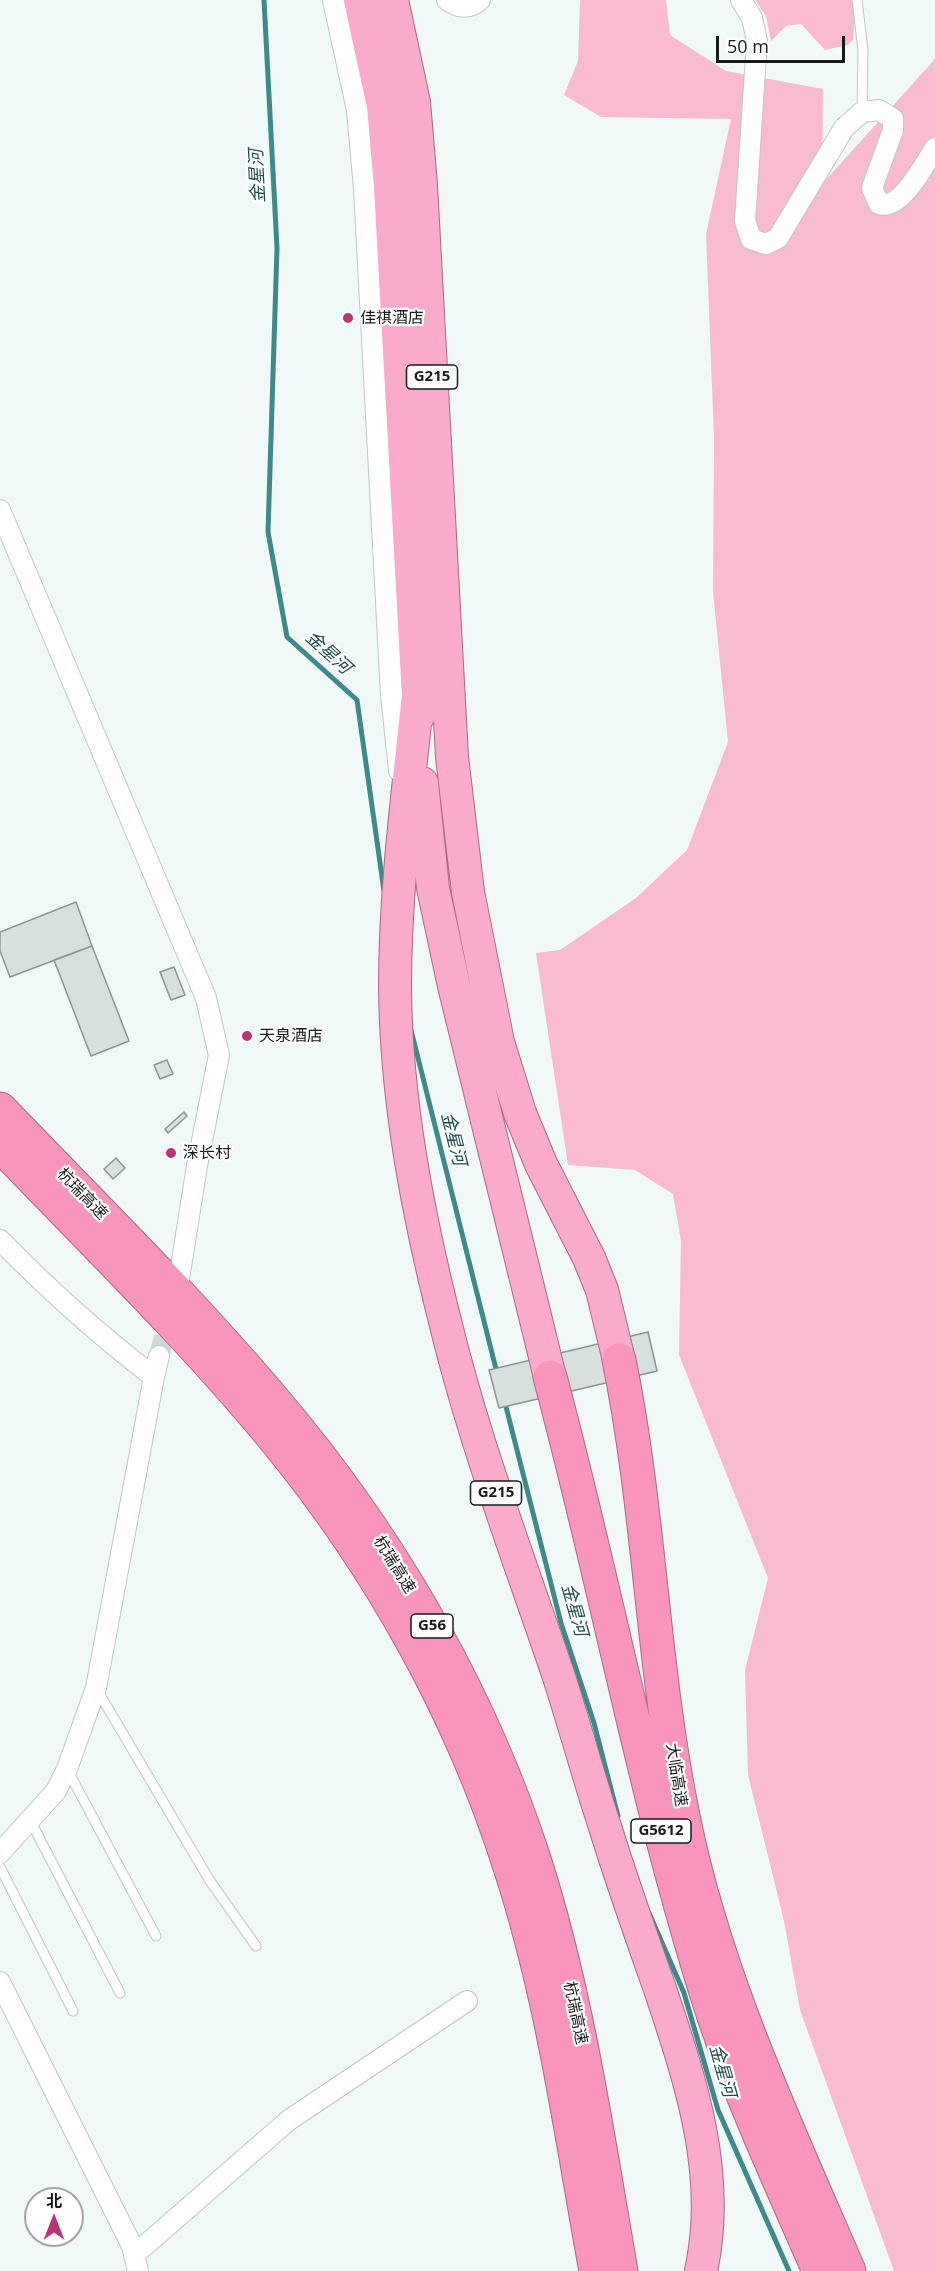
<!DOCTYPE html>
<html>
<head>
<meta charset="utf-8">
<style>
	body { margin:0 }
	#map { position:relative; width:935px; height:2271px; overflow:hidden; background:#f0f9f8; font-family:"Open Sans","Noto Sans SC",sans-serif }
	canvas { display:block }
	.north { position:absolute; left:24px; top:2187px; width:60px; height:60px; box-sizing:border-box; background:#fff; border:2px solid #a3a4a4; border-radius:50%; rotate:0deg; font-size:16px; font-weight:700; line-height:24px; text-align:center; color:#181b1b }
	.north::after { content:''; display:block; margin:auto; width:21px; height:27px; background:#bb3475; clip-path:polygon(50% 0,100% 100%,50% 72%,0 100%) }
	.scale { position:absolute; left:716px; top:36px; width:129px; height:27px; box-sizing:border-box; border:3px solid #181b1b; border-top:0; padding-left:8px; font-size:18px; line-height:21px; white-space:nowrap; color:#181b1b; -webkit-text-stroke:4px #fff; paint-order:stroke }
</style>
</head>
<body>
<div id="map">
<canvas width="935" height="2271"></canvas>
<div class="north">北</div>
<div class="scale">50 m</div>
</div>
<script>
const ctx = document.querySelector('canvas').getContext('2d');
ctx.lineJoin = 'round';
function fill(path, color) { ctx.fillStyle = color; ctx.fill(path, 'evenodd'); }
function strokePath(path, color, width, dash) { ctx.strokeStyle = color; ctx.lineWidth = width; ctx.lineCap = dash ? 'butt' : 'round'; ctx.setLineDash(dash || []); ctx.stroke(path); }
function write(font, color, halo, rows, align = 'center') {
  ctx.font = font + ' "Open Sans","Noto Sans SC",sans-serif'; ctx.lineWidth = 4.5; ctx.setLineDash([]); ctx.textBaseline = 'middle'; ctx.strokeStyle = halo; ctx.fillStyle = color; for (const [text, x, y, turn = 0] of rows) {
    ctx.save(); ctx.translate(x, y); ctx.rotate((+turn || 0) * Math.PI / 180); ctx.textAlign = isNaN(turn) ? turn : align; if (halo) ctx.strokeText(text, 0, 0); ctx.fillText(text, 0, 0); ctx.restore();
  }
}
fill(new Path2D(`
	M580,0h86l4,35 56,36 97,18 -1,95 113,-125v2212h-41l-94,-261 -16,-89 -36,-146 -3,-105 23,-92 -89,-223 2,-114 -8,-47 -38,-24 -67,-5 -32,-212 24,-3 76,-52 51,-48 41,-108 -15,-150 1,-154 -8,-204 25,-115 -130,-2 -37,-22 14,-34z
	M755,0h101l-3,40 -5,5 -23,5 -24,-26 -15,2 -15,15 -5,-25z`), '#f8bbd1');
strokePath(new Path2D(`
	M264,0l13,248 -9,284 19,105 70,63 27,191
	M411,1030l86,343
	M504,1399l57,224 33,100 24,93
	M649,1913l35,80 34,117 71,161`), '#3c8a8a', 5);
const building = new Path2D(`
	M76,902l16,44 -82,31 -10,-26v-19z
	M92,946l37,95 -38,15 -37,-96z
	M174,967l11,28 -14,5 -11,-28z
	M167,1060l6,14 -13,5 -6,-14z
	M184,1112l3,4 -19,17 -3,-4z
	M116,1158l9,10 -12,11 -9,-10z
	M648,1332l9,39 -158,37 -10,-38z`);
fill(building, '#d7dfdf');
strokePath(building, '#8c9494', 1.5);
strokePath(new Path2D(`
	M159,1356l11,-42`), '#d0d8d7', 20, [20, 10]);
const service = new Path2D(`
	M857,0l6,50 -1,62
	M96,1688l114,193 46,65
	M67,1769l89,167
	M30,1820l90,173
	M0,1867l73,144`);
const minor = new Path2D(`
	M447,0c10,8 23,10 33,0
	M741,0l11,18 5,23 -12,180 6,18 15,5 12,-6 66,-110 18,-16 17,-2 14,9v11l-21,58 7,16c22,7 45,-39 56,-56
	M0,510l206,488 13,57 -22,111 -18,113
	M0,1240c48,49 99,95 154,137l-58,311 -29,81 -11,22 -56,62
	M154,1377l5,-21
	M0,1982l132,264 6,25
	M134,2255l155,-135 178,-119`);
const tertiary = new Path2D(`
	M335,0l24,110 7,79 27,506 8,75`);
const trunk = new Path2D(`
	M360,0l23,106 7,81 29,528
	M392,0l22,102 7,83 31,572 16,135 30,150 22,71 21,51 48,94 13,32 17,70
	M418,695c-10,97 -23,194 -23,292 1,114 23,228 51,338 29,119 73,234 112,349 17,52 31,105 48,156 17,55 36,108 55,162 30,90 61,183 40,279
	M422,783l11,105 21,98 96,391`);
const motorway = new Path2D(`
	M0,1109c100,104 205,206 296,318 104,128 187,275 238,432 43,134 63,274 87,412
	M0,1145c94,98 192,193 278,298 102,125 183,270 232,424 43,131 61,268 86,404
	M619,1360c31,151 33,306 64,456 32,159 102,307 166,455
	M550,1377c55,204 93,413 156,615 30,96 73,187 113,279`);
strokePath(service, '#c0c8c8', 11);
strokePath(minor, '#c0c8c8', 22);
strokePath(tertiary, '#c0c8c8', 26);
strokePath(trunk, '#aa6a84', 34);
strokePath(motorway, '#aa6a84', 35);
strokePath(service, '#fff', 9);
strokePath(minor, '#fff', 20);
strokePath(tertiary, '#fff', 24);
strokePath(trunk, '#faaaca', 32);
strokePath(motorway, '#f994bc', 33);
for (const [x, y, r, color] of [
	[348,318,6,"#bb3475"],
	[247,1036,6,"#bb3475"],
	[171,1153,6,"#bb3475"]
]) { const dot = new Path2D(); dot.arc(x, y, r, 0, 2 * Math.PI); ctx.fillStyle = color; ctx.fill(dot); strokePath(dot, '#fff', 2); }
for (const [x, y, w] of [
	[432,377,51],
	[496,1493,51],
	[432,1626,42],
	[661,1831,60]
]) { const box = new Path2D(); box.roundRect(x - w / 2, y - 12, w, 24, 4.5); ctx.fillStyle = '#fff'; ctx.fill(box); strokePath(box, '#181b1b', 1.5); }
write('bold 15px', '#181b1b', null, [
	["G215",432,377],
	["G215",496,1493],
	["G56",432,1626],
	["G5612",661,1831]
]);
write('16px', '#181b1b', '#fff', [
	["佳祺酒店",360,318],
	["天泉酒店",259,1036],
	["深长村",183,1153]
], 'left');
write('16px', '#181b1b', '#fff', [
	["杭瑞高速",82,1194,46],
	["杭瑞高速",394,1565,58],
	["大临高速",676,1775,81],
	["杭瑞高速",575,2013,78]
]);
write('italic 18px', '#1c4c4c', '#fff', [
	["金星河",258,176,-93],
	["金星河",328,653,42],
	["金星河",453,1139,76],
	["金星河",574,1610,74],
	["金星河",722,2071,74]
]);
</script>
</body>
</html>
